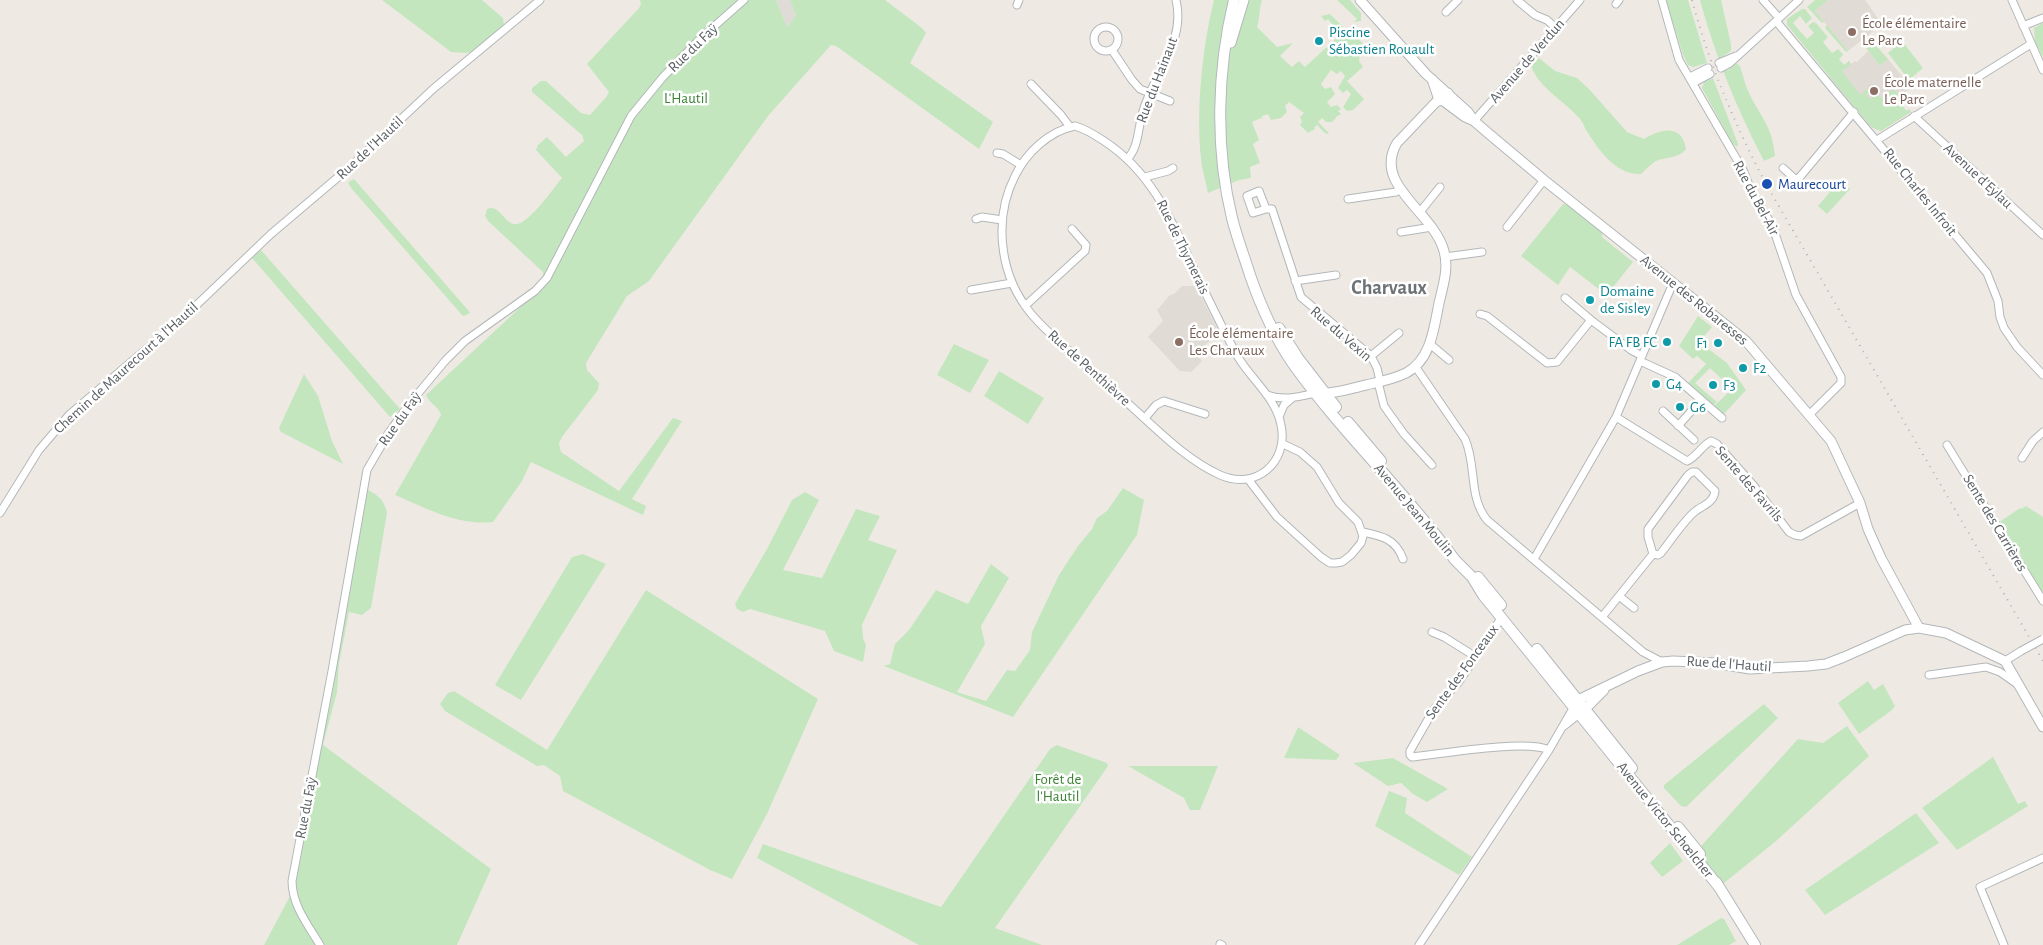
<!DOCTYPE html>
<html>
<head>
<meta charset="utf-8">
<style>
	body { margin:0 }
	canvas { display:block; background:#eeeae3 }
</style>
</head>
<body>
<canvas width="2043" height="945"></canvas>
<script>
const ctx = document.querySelector('canvas').getContext('2d');
ctx.lineJoin = 'round';
function fill(path, color) { ctx.fillStyle = color; ctx.fill(path, 'evenodd'); }
function strokePath(path, color, width, dash) { ctx.strokeStyle = color; ctx.lineWidth = width; ctx.lineCap = dash ? 'butt' : 'round'; ctx.setLineDash(dash || []); ctx.stroke(path); }
function write(font, color, halo, rows, align = 'center') {
  ctx.font = font + ' "Alegreya Sans",sans-serif'; ctx.lineWidth = 5; ctx.setLineDash([]); ctx.textBaseline = 'middle'; ctx.strokeStyle = halo; ctx.fillStyle = color; for (const [text, x, y, turn = 0] of rows) {
    ctx.save(); ctx.translate(x, y); ctx.rotate((+turn || 0) * Math.PI / 180); ctx.textAlign = isNaN(turn) ? turn : align; if (halo) ctx.strokeText(text, 0, 0); ctx.fillText(text, 0, 0); ctx.restore();
  }
}
fill(new Path2D(`
	M776,0h14l6,16 -9,11z`), '#dfdcd7');
fill(new Path2D(`
	M1828,0h37l17,24 -34,27 -33,-40z
	M1868,51l12,15 8,-7 23,28 -12,11 7,13 3,-2 2,3 -30,19 -10,-4 -42,-50 20,-16 2,3 4,-3 2,1z
	M1182,286h14l23,46 -23,22 6,7 -11,11 -11,-1 -32,-34 15,-16 -6,-11 13,-15 4,-1z`), '#e0dbd4');
fill(new Path2D(`
	M382,0h100l21,18 1,7 -28,25 -9,3 -16,-1z
	M640,0h136l11,27 9,-11 -6,-16h95l37,28 4,5 -16,30 83,59 -14,27 -143,-103 -5,-1 -63,71 -119,165 -22,15 -41,67 1,7 12,13 -1,7 -36,47 -3,7 2,8 58,39 54,-73 9,3 -50,78 14,7 -3,9 -112,-53 -9,19 -29,41c-35,4 -67,-14 -98,-27l46,-80c-2,-8 -12,-12 -15,-20l116,-108 1,-15 -55,-51 -3,-5 2,-7c8,-3 11,2 17,8 3,3 7,8 13,7 12,-1 36,-35 45,-46l-26,-28 2,-5 9,-8 19,20 18,-16 -2,-6 -50,-43v-4l9,-7h5l35,32 9,2 17,-19 2,-4 -22,-28 52,-56 2,-4z
	M1214,0h48c-3,9 -2,18 -5,27l20,20 16,-4 -13,13 12,11 7,-6 6,6 36,-33 -13,-15 -3,2 -4,-5 9,-2 16,16 3,-2 15,17 -3,4 -2,12 4,6 -16,14 17,18 -11,11 -6,1 -4,-4 8,-13 -4,-4 -4,3 -5,-5 7,-12 -4,-5 -4,3 -6,-4 -10,14 4,5 6,-2 4,7 -8,8 4,5 6,-2 4,4 -3,2 3,3 -5,3v1l-4,4h-6l-4,-4 -4,4 11,11 -3,1 -9,-9 -3,3 1,1 -7,4 -8,-8 2,-3 -2,-5 4,-4 -15,-11 -4,4 2,6 -6,6 -10,2 -3,-6 -6,2 1,3 -2,-1 -9,4 7,18 -6,4 7,19 -10,4 1,11 -12,2 -31,13c-2,-11 -6,-23 -7,-34 -5,-49 1,-111 13,-159z
	M1337,0h13l11,13v8l-7,1 3,-3z
	M1666,0h22l19,63 -14,4 -5,-2 -5,-10z
	M1700,0h21l10,44v7l-9,6 5,14 9,-8 4,3c3,9 5,19 9,27 12,25 23,32 26,63l-11,5c-27,-52 -49,-105 -64,-161z
	M1815,0h13l-13,11 9,11 -2,1 -15,-16z
	M1802,9h3l7,9 -6,6 -6,-8 -7,7 14,16 7,-6 -6,-7 5,-4 3,1 12,14 -5,5 9,11 6,-4 4,4 1,2 -4,4 5,6 5,-4 2,3 -9,7 18,24 13,-11 3,3 -10,7 4,5 7,-5 4,4 13,-9 6,8 5,13 2,1 2,-2 2,3 -30,19 -10,-4 -84,-102v-6z
	M2043,23v34l-8,-15 -1,-14z
	M1827,25l21,26 -2,1 -21,-24z
	M1902,41l21,27 -14,12 -21,-27z
	M1873,42l15,17 -8,7 -14,-18z
	M1539,58l16,13 22,7 12,11 38,43 17,7c16,-10 38,-16 42,10 -8,10 -18,7 -30,12 -5,3 -11,9 -15,13 -26,1 -42,-24 -55,-44 -2,-4 -4,-10 -8,-13 -15,-17 -39,-29 -47,-51z
	M1713,78l25,66 -1,3 -5,-4 -30,-55 2,-6z
	M354,179l114,131 2,3 -6,3 -2,-1 -111,-127 -3,-6z
	M1840,180l10,9 -23,25 -9,-8z
	M1563,204l7,1 32,27v5l31,25 -23,29 -5,3 -35,-27 -12,18 -37,-29z
	M261,250l139,159 -10,8 -138,-159z
	M1698,316l14,11 -13,15 28,21 19,27 -22,24 -11,-7 19,-18 -22,-21 -15,15 22,19 -5,4 -24,-23 18,-19 -9,-8 -4,3 -14,-13z
	M954,344l35,16 -19,33 -33,-18z
	M999,371l45,27 -16,26 -44,-28z
	M304,374l14,22 14,45 11,23 -62,-32 -2,-4z
	M363,487c13,7 21,11 24,26l-16,95 -9,7 -13,-3 -10,52 -2,28 -14,53 168,124 -34,76h-193l26,-49 31,-153 4,-42 -1,-14 5,-9z
	M1123,488l21,12 -7,35 -124,182 -129,-51 6,-2 5,-20 14,-14 27,-40 32,14 23,-40 18,14 -28,48 4,18 -28,48 29,9 21,-31 8,1 15,-21 2,-18 27,-57 19,-29 14,-17 5,-11 10,-7z
	M805,492l14,8 -36,70 39,8 34,-69 24,7 -12,24 29,10 -35,75 1,13 3,7 -3,17 -29,-11 -9,-20 -75,-22 -7,3 -6,-3 -2,-5 32,-55 25,-49z
	M2026,506l17,11v74h-2l-21,-33 1,-4 -3,-3h-4l-16,-28 22,-15 1,1z
	M583,554l23,10 -85,136 -26,-15 77,-128z
	M646,590l172,109 -51,115 -35,65 -22,-9 -147,-79 -3,-15 -16,-11 -7,1 -92,-55 -5,-7 8,-11 6,-2 93,59z
	M1868,681l6,9 9,-6 12,22 -3,4 -33,24 -21,-31z
	M1764,704l14,14 -92,89 -5,-1 -17,-18v-3z
	M1847,726l22,30 -94,86 -56,45 -21,-36 4,-6 96,-106 25,4z
	M1298,727l42,28 -4,5 -52,-2z
	M1057,745l50,18 1,3 -113,162 47,17h-123l-162,-87 6,-14 178,63 109,-158z
	M1993,757l25,47 7,-3 3,5 -71,44 -35,-42z
	M1393,758l55,31 -21,13 -14,-8 -12,-11 -13,3 -35,-23z
	M1128,766h90l-18,44h-10l-6,-12z
	M1389,791l18,7 -2,15 67,44 -13,18 -84,-49z
	M1916,813l23,30 -114,72 -20,-25z
	M1670,843l13,18 -21,16 -12,-14z
	M1721,918l3,1 12,22 -7,4h-52z`), '#c4e6bf');
const minor = new Path2D(`
	M1517,0l18,15 12,5 9,8
	M1662,0l17,60 64,110 9,22 20,33 24,70 45,82v6l-31,31
	M1763,0l16,18
	M2012,0l31,70
	M1616,4l3,-4
	M1017,5l2,-5
	M1446,12l12,-12
	M1776,21l211,252 11,28 2,16 4,11 13,19 26,28
	M2023,26l20,-8
	M1094 39a12 12 0 1 1 24 0a12 12 0 1 1-24 0Z
	M1112,50l20,30 8,9 30,12
	M1719,63l17,-7
	M1721,68l9,-5 69,-63
	M1690,77l18,-9
	M1693,83l17,-9
	M1031,84l30,31 9,12
	M1914,116l129,119
	M1474,121l106,-121
	M1075,126c11,3 20,9 29,15 51,33 71,87 95,139 13,26 25,52 39,77 13,22 38,41 43,68 8,37 -25,66 -61,50 -36,-16 -67,-50 -97,-76 -19,-17 -38,-34 -57,-51 -14,-13 -29,-25 -40,-41 -27,-37 -32,-90 -11,-131 11,-23 34,-45 60,-50z
	M1877,140l154,-96
	M997,153l6,1 18,11
	M1128,158c11,-11 10,-32 15,-47 11,-37 43,-70 33,-111
	M1783,168l12,11 4,-1 55,-66
	M1145,177l23,-6 5,-3
	M1348,199l48,-7 4,-4
	M1266,209l-7,-18 -12,5 6,17 13,-4h6l29,88 70,59 6,12 3,13
	M1420,212l20,-25
	M976,219l6,-2 20,3
	M1507,227l37,-47
	M1401,232l31,-5
	M1445,257l37,-5
	M1295,281l41,-6
	M971,290l41,-7
	M1025,306l60,-55 1,-6 -14,-16
	M1480,314l7,2 60,47 10,-1 34,-42 -26,-22
	M1591,320l40,30 11,6
	M1430,344l19,16
	M1371,356l28,-23
	M1640,361l35,16 47,41
	M1415,366l50,73c12,27 3,57 22,81l156,132 19,10
	M1378,382l6,24 20,28 28,31
	M1267,395c17,6 31,2 49,-2
	M1663,411l31,29
	M1279,417l5,-12 8,-7
	M1616,417l71,44c10,-4 14,-15 24,-20l6,3 37,42 35,46 6,3 6,1 59,-33
	M1145,418l11,-13 8,-4 41,13
	M1678,426l23,-26
	M1947,445l96,156
	M2022,458l11,-17 10,-9
	M1248,479l29,38 44,40 9,6h6l6,-1 9,-7 10,-12 2,-7 -5,-14 -19,-19 -22,-36 -17,-15 -17,-8
	M0,513l39,-63 30,-35 115,-98 87,-83 79,-67 83,-78 107,-89
	M1363,532c19,4 33,7 40,27
	M1534,559l82,-142 57,-134
	M1619,596l15,12
	M1502,617l-44,66 -24,26 -24,42v4l2,2c28,-3 115,-18 137,-7
	M1602,617l51,-63 -5,-17v-8l40,-54 4,-3h4l19,19c-1,11 -11,14 -18,19 -11,7 -27,32 -36,43l-3,2 -5,-1
	M1432,632l12,5 32,20
	M2005,661l16,-10
	M1929,675l57,-8 14,5 17,12
	M1564,726l19,-15
	M1220,944l2,1
	M320,945c-12,-20 -28,-40 -28,-64l40,-210 35,-201 21,-36 23,-32 34,-41 20,-20 70,-50 12,-13 84,-162 32,-39 38,-39 43,-38
	M1419,945l130,-195 26,-45
	M2004,945l-24,-58 63,-29`);
const tertiary = new Path2D(`
	M1360,0l66,74 42,38 6,9 14,12 56,47 202,161 85,100 29,62 8,26 13,29 38,70
	M1231,43l13,-43
	M1432,79l6,18 27,20 9,4
	M1321,393c15,1 31,-5 45,-8 13,-3 28,-6 40,-12 25,-13 28,-45 33,-70 4,-17 10,-35 5,-52 -11,-40 -72,-66 -47,-108l39,-41 6,-2 6,-7
	M1578,700l60,-29 24,-9 11,-1 41,2 36,6 58,-3 18,-2 18,-7 61,-27 14,-2 27,5 59,28 38,66
	M1585,709l19,-19`);
const secondary = new Path2D(`
	M1234,0c-17,70 -19,148 -2,218 5,20 12,38 18,57 11,32 24,61 43,89 49,69 112,127 162,196l17,17 11,18 236,292
	M1279,328l19,30 38,49
	M1348,422l33,39
	M1478,577l23,28
	M1537,649l95,119
	M1678,827l22,27
	M1716,882l39,63`);
strokePath(minor, '#b3b7ba', 9);
strokePath(tertiary, '#b3b7ba', 11);
strokePath(secondary, '#b4b9bd', 12);
strokePath(minor, '#fff', 7);
strokePath(tertiary, '#fff', 9);
strokePath(secondary, '#fff', 10);
strokePath(new Path2D(`
	M1692,0c17,64 43,125 74,184l277,477`), '#b2b3b4', 2, [1, 6]);
const minorBridge = new Path2D(`
	M2021,651l22,-12`);
strokePath(minorBridge, '#b3b7ba', 9, []);
strokePath(minorBridge, '#fff', 7);
for (const [x, y, r, color] of [
	[1852,32,5,"#8d6e63"],
	[1319,41,5,"#0f9aa8"],
	[1874,91,5,"#8d6e63"],
	[1767,184,6,"#1a4fb4"],
	[1590,300,5,"#0f9aa8"],
	[1179,342,5,"#8d6e63"],
	[1667,342,5,"#0f9aa8"],
	[1718,343,5,"#0f9aa8"],
	[1743,368,5,"#0f9aa8"],
	[1656,384,5,"#0f9aa8"],
	[1713,385,5,"#0f9aa8"],
	[1680,407,5,"#0f9aa8"]
]) { const dot = new Path2D(); dot.arc(x, y, r, 0, 2 * Math.PI); ctx.fillStyle = color; ctx.fill(dot); strokePath(dot, '#fff', 2); }
write('15px', '#785e54', '#fff', [
	["École élémentaire",1862,23],
	["Le Parc",1862,40],
	["École maternelle",1884,82],
	["Le Parc",1884,99],
	["École élémentaire",1189,333],
	["Les Charvaux",1189,350]
], 'left');
write('15px', '#0d838f', '#fff', [
	["Piscine",1329,32],
	["Sébastien Rouault",1329,49],
	["Domaine",1600,291],
	["de Sisley",1600,308],
	["FA FB FC",1657,342,"right"],
	["F1",1708,343,"right"],
	["F2",1753,368],
	["G4",1666,384],
	["F3",1723,385],
	["G6",1690,407]
], 'left');
write('15px', '#5b6064', '#fff', [
	["Rue du Faÿ",693,48,-44],
	["Avenue de Verdun",1527,61,-49],
	["Rue du Hainaut",1157,80,-69],
	["Rue de l'Hautil",370,148,-43],
	["Avenue d'Eylau",1978,176,43],
	["Rue Charles Infroit",1920,192,51],
	["Rue du Bel-Air",1756,198,62],
	["Rue de Thymerais",1183,247,64],
	["Avenue des Robaresses",1694,300,39],
	["Rue du Vexin",1341,334,41],
	["Chemin de Maurecourt à l'Hautil",126,368,-42],
	["Rue de Penthièvre",1089,368,42],
	["Rue du Faÿ",400,419,-55],
	["Sente des Favrils",1749,484,49],
	["Avenue Jean Moulin",1414,510,50],
	["Sente des Carrières",1995,523,59],
	["Rue de l'Hautil",1729,664,4],
	["Sente des Fonceaux",1462,672,-54],
	["Rue du Faÿ",306,808,-79],
	["Avenue Victor Schœlcher",1665,820,51]
]);
write('15px', '#3b8233', '#fff', [
	["L'Hautil",686,98],
	["Forêt de",1058,779],
	["l'Hautil",1058,796]
]);
write('15px', '#164399', '#fff', [
	["Maurecourt",1778,184]
], 'left');
write('bold 20px', '#6c7276', '#fff', [
	["Charvaux",1389,288]
]);
</script>
</body>
</html>
